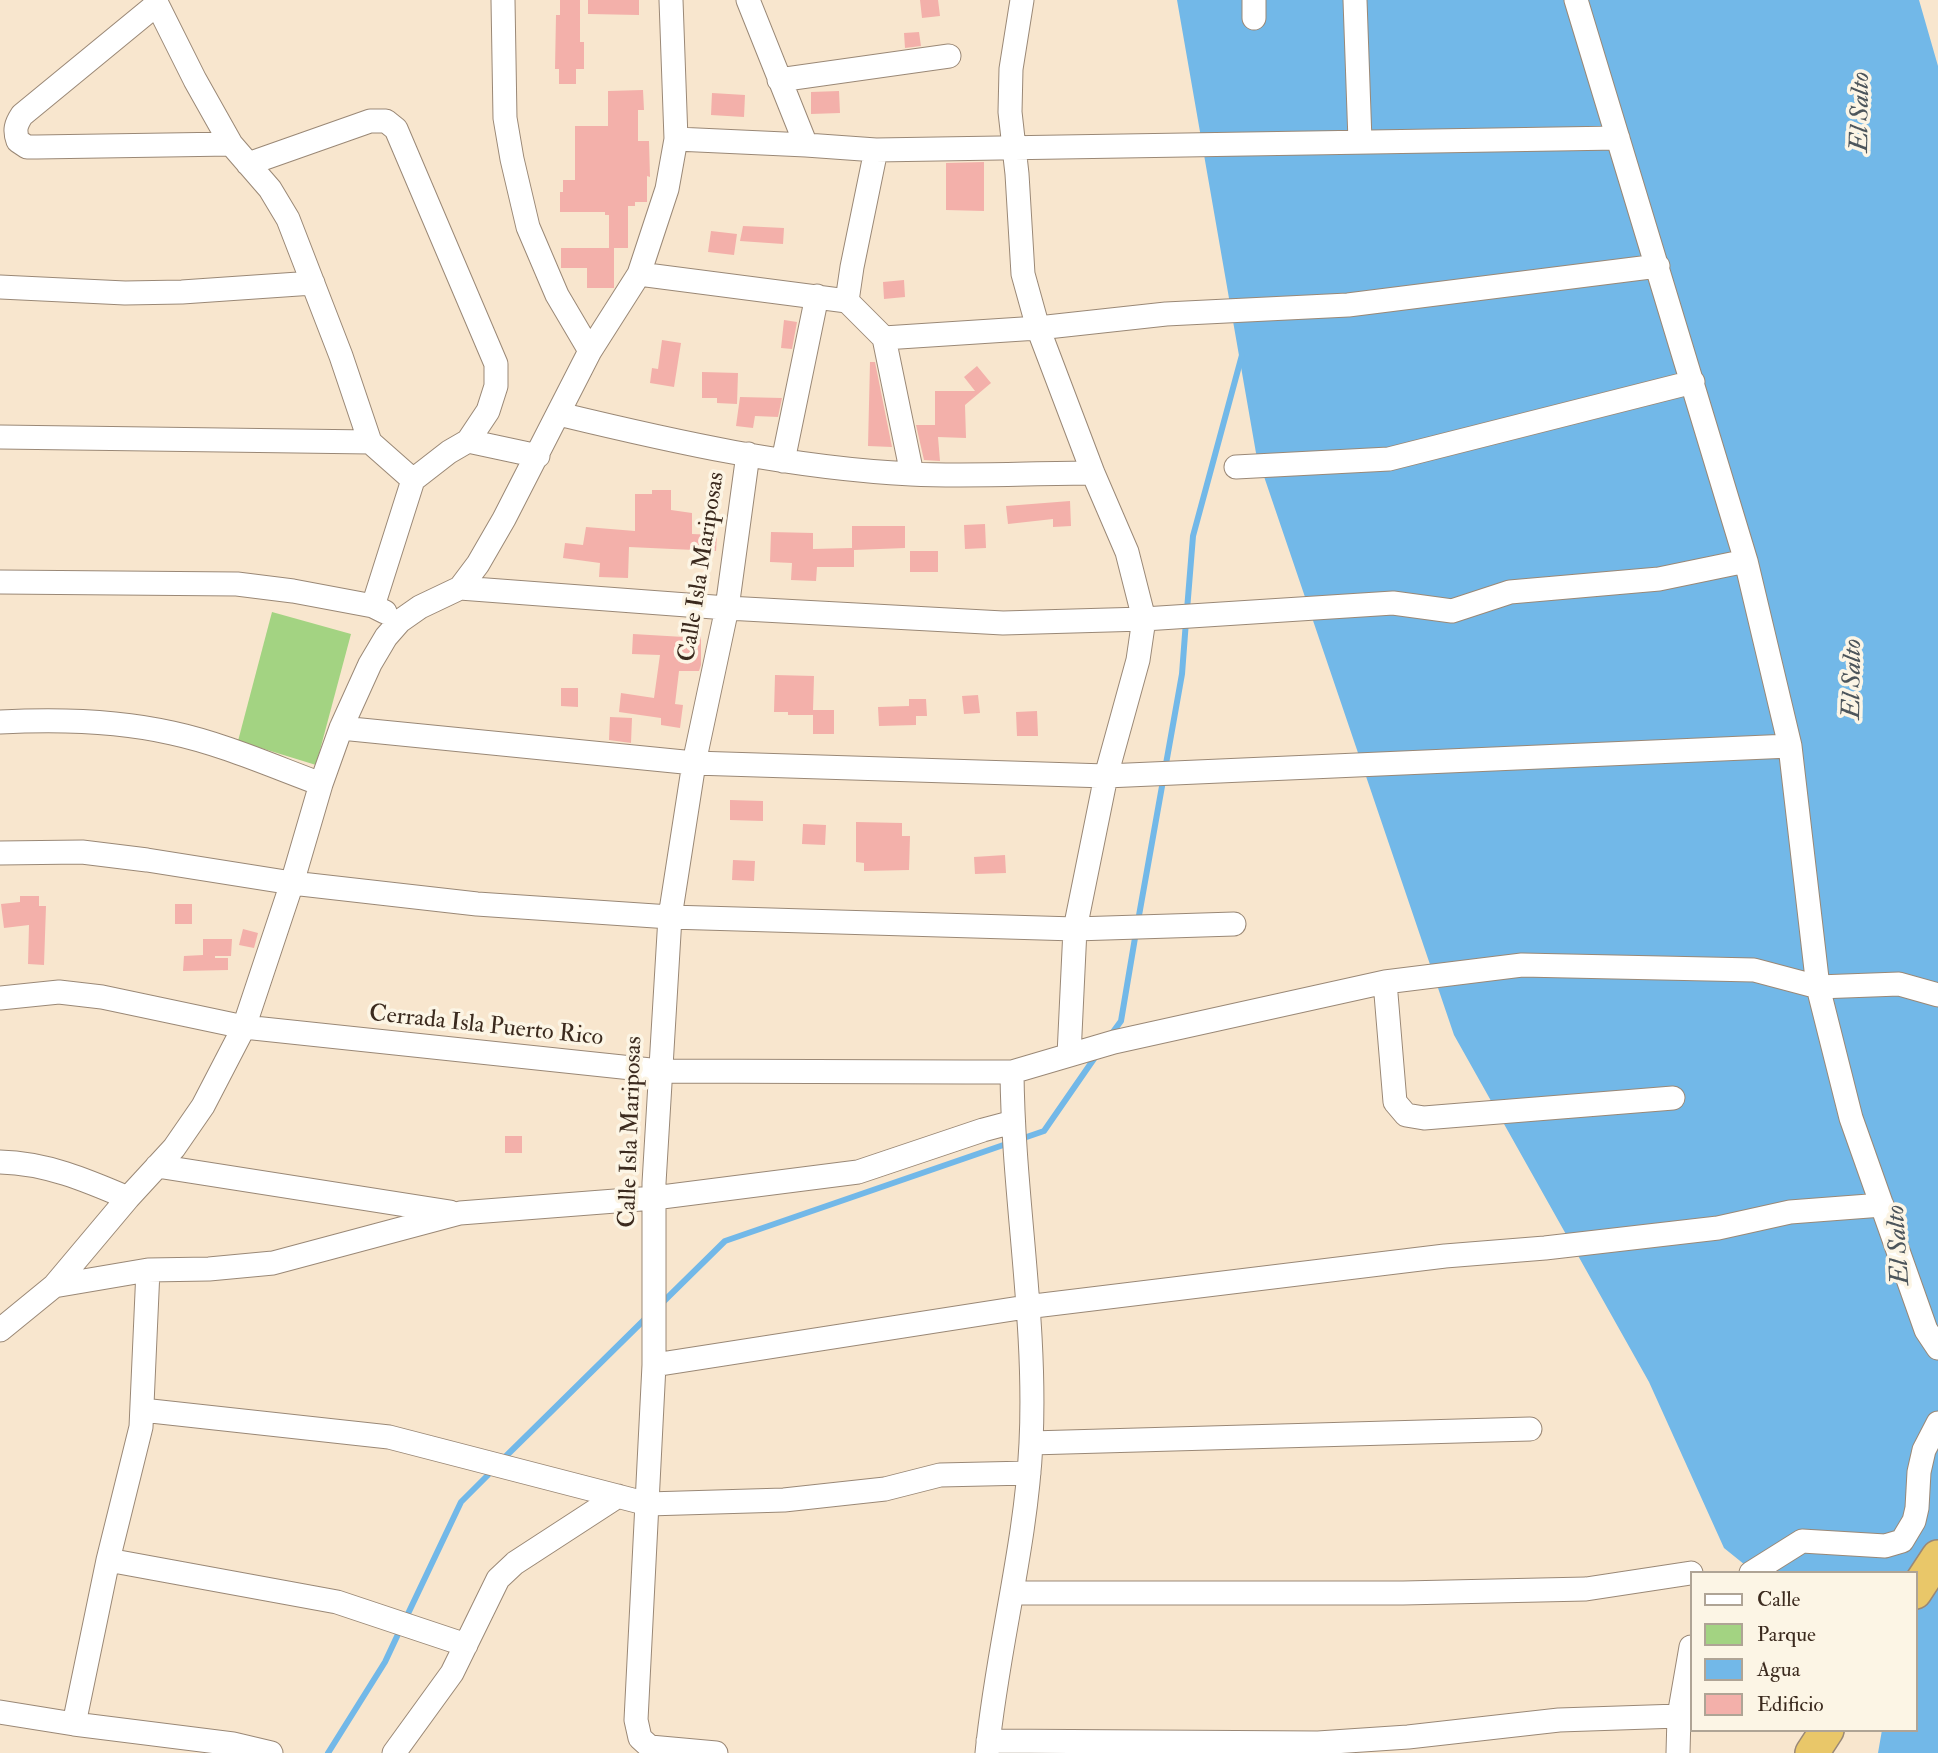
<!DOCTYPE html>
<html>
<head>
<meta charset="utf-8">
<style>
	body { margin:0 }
	#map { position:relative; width:1938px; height:1753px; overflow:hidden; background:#f8e6ce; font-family:"IM FELL Double Pica",serif }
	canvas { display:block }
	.legend { position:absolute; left:1690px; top:1571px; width:228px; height:161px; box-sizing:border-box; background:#fcf5e5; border:2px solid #afa495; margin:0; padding:9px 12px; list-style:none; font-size:21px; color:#3b2a1e }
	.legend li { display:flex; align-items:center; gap:14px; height:35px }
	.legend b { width:35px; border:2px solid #afa495 }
</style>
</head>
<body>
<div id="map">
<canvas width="1938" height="1753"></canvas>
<ul class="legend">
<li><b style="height:9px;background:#fff"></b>Calle</li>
<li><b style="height:19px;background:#a3d382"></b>Parque</li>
<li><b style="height:19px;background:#72b8e8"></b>Agua</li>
<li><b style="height:19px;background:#f3b0aa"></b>Edificio</li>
</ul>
</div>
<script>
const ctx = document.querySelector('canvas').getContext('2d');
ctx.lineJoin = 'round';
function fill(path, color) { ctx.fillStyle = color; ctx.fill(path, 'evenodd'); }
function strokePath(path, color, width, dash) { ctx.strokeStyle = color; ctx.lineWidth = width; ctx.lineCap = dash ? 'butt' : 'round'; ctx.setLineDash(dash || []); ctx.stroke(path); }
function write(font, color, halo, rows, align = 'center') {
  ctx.font = font + ' "IM FELL Double Pica",serif'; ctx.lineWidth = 7; ctx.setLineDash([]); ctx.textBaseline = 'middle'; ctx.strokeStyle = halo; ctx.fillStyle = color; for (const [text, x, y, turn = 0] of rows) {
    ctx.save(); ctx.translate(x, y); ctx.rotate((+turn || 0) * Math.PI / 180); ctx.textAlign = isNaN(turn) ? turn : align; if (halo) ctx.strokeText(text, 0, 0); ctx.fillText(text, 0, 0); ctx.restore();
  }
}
fill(new Path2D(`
	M272,612l79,22 -35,131 -78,-24z`), '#a3d382');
fill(new Path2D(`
	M1177,0h742l19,66v1687h-60l4,-23h33v-157h-160l-31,-25 -75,-166 -195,-347 -198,-582z`), '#72b8e8');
strokePath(new Path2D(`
	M1187,610l6,-74 49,-181
	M1138,921l44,-247 4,-53
	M1110,1036l11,-15 15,-89
	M662,1303l63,-62 319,-110 54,-78
	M502,1460l144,-142
	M405,1620l56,-118 31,-31
	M328,1753l57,-91 15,-32`), '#72b8e8', 6);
fill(new Path2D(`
	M560,0h20v42h4v27h-8v15h-17v-15h-4l1,-54h4z
	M588,0h51v15l-51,-1z
	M920,0h18l2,16 -18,2z
	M919,32l2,14 -16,2 -1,-15z
	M643,90l1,20h-6v31h11l1,36 -3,-1v26h-12v4h-7v42h-14v40h-27v-20h-26v-20h48v-33h-4v-3h-45v-20h3v-12h12v-54h33v-35z
	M839,91l1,22 -29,1v-22z
	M712,93l33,2 -1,22 -33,-2z
	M984,162v49l-38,-1v-47z
	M743,226l41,2 -1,16 -43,-3z
	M711,231l26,3 -3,21 -26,-3z
	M904,280l1,17 -21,2 -1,-17z
	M784,320l13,2 -5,27 -11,-1z
	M662,340l19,3 -7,44 -24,-4 2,-15 6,1z
	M870,362h5l17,85 -24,-1z
	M977,366l14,17 -26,22 1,33 -28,-1 2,24 -16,-1 -8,-35h19v-34h40l-11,-14z
	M702,372l36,1 -1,31 -20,-1v-5h-15z
	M740,397l42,1 -4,19 -23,-1 -2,12 -17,-2z
	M652,490h19v20l21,3v21l25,1 -1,16 -87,-4 -1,31 -29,-1 1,-14 -37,-5 2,-15 18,2 3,-18 49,4v-37h17z
	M1070,501l1,25 -18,1v-8l-45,5 -2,-18z
	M985,524l1,24 -21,1 -1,-24z
	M852,526h53v22l-51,2v17h-37l-1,14 -25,-1 1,-17 -22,-1 1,-30 42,1v16l39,-1z
	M910,551h28v21h-28z
	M684,629l17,1v35l-2,6h-20l-4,33 8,1 -3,23 -19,-3v-7l-42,-6 2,-19 33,5 6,-43 -28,-1 1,-20 51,3z
	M775,675l39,1 -1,34h21v24h-21v-19h-25v-3h-14z
	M561,688h17v19l-17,-1z
	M978,695l2,18 -16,1 -2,-18z
	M909,699h17l1,17h-11v9l-37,1 -1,-19 31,-1z
	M1037,711l1,25h-21l-1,-24z
	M610,717l22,1 -1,25 -22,-3z
	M730,800l33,1v20l-33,-1z
	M856,822l46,1v13h8l-1,34 -45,1v-8l-8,-1z
	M803,824l23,1 -1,20 -23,-1z
	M1005,855l1,18 -31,1 -1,-17z
	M733,860l22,1 -1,20 -22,-1z
	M20,896h19v10h7l-2,59 -16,-1 1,-39 -25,3 -3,-24 19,-2z
	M175,904h17v20h-17z
	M243,929l15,4 -4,15 -15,-3z
	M203,939h29l-1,17h-16v2h13v12l-45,1 1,-15 19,-1z
	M505,1136h17v17h-17z`), '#f3b0aa');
const minor = new Path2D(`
	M155,0l40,80 36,64 39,45 18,30 53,137 29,86 43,38 -40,126
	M503,0l2,118 7,41 16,68 29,68 33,56
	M748,0l58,145 70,5 -24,117 -5,34 37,37 154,-10 55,145 34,79 17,67 -6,41 -32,116 -31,153 -6,126
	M1022,0l-11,69 -1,43 7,62 6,100 15,54 128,-14 182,-9 310,-39
	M1254,0v18
	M1355,0l5,141
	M1576,0l170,561 44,185 28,241 33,131 75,212 12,18
	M157,4l-135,111c-6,9 -8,15 -4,26l9,6h10l194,-3
	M779,80l170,-24
	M676,139l130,6
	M876,150l742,-12
	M248,164l122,-43h16l10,8 100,235v22l-8,25 -20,30 -19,11 -36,28
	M639,274l208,27
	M0,287l125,6 57,-1 131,-9
	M884,338l28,136
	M559,414c116,28 232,54 352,60 60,3 121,-1 182,-1
	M0,437l370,5
	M468,441l70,15
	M783,461l34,-165
	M1236,467l153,-8 304,-77
	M0,582l237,2 56,7 80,15 12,6
	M460,588l267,20 276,15 141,-4 249,-16 59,8 58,-19 149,-13 87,-18
	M0,722c57,-3 116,-2 172,11 51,11 100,33 149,51
	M341,728l353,35 412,13 684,-30
	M0,853l82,-1 65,8 145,23 185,21 193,13 405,12 159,-5
	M1385,982l10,120 11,13 18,3 249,-20
	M0,998l59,-6 43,5 142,30 416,44 306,1h46l102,-30 271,-60 137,-17 232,5 64,17 81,-3 39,11
	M0,1162c46,1 86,18 128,36
	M157,1166l293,46
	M54,1286l94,-16 61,-1 64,-6 187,-50 194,-15 204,-26 125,-42 30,-8
	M0,1330l54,-44 74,-88 46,-50 29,-42 41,-79 48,-144 29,-99 20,-56 29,-64 16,-27 14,-16 20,-14 40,-19 18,-24 26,-45 86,-168 49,-77 28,-85 9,-50 -5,-139
	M654,1365l372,-58 419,-51 100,-8 173,-20 72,-16 92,-7
	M142,1410l247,27 259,67 136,-4 101,-11 55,-14 89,-2
	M1031,1443l499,-14
	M108,1560l229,42 129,43
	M1751,1573l51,-32 83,5 17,-5 12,-20 3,-13 2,-36 5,-22 14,-27
	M1012,1593h391l183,-4 105,-16
	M0,1712l74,12 159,20 38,9
	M74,1724l34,-164 33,-133 7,-157
	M988,1741l330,2 90,-6 151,-17 120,-4
	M394,1753l58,-80 46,-94 17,-16 103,-67
	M716,1753l-66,-6 -10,-9 -4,-18 18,-355v-182l16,-266 24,-154 33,-155 21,-154
	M987,1753c10,-104 39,-206 44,-310 6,-124 -18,-247 -19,-371
	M1678,1753l1,-37 12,-69`);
const highway = new Path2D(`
	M1915,1592l23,-35
	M1812,1753l15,-23`);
strokePath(minor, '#9a8876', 25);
strokePath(highway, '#9a8876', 36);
strokePath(minor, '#fff', 23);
strokePath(highway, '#e9c769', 33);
write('24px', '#3b2a1e', '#fcf5e5', [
	["Calle Isla Mariposas",703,567,-81],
	["Cerrada Isla Puerto Rico",486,1027,6],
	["Calle Isla Mariposas",632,1132,-88]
]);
write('italic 26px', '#4c555b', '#fcf5e5', [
	["El Salto",1862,112,-89],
	["El Salto",1854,679,-89],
	["El Salto",1900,1245,-94]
]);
</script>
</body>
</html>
